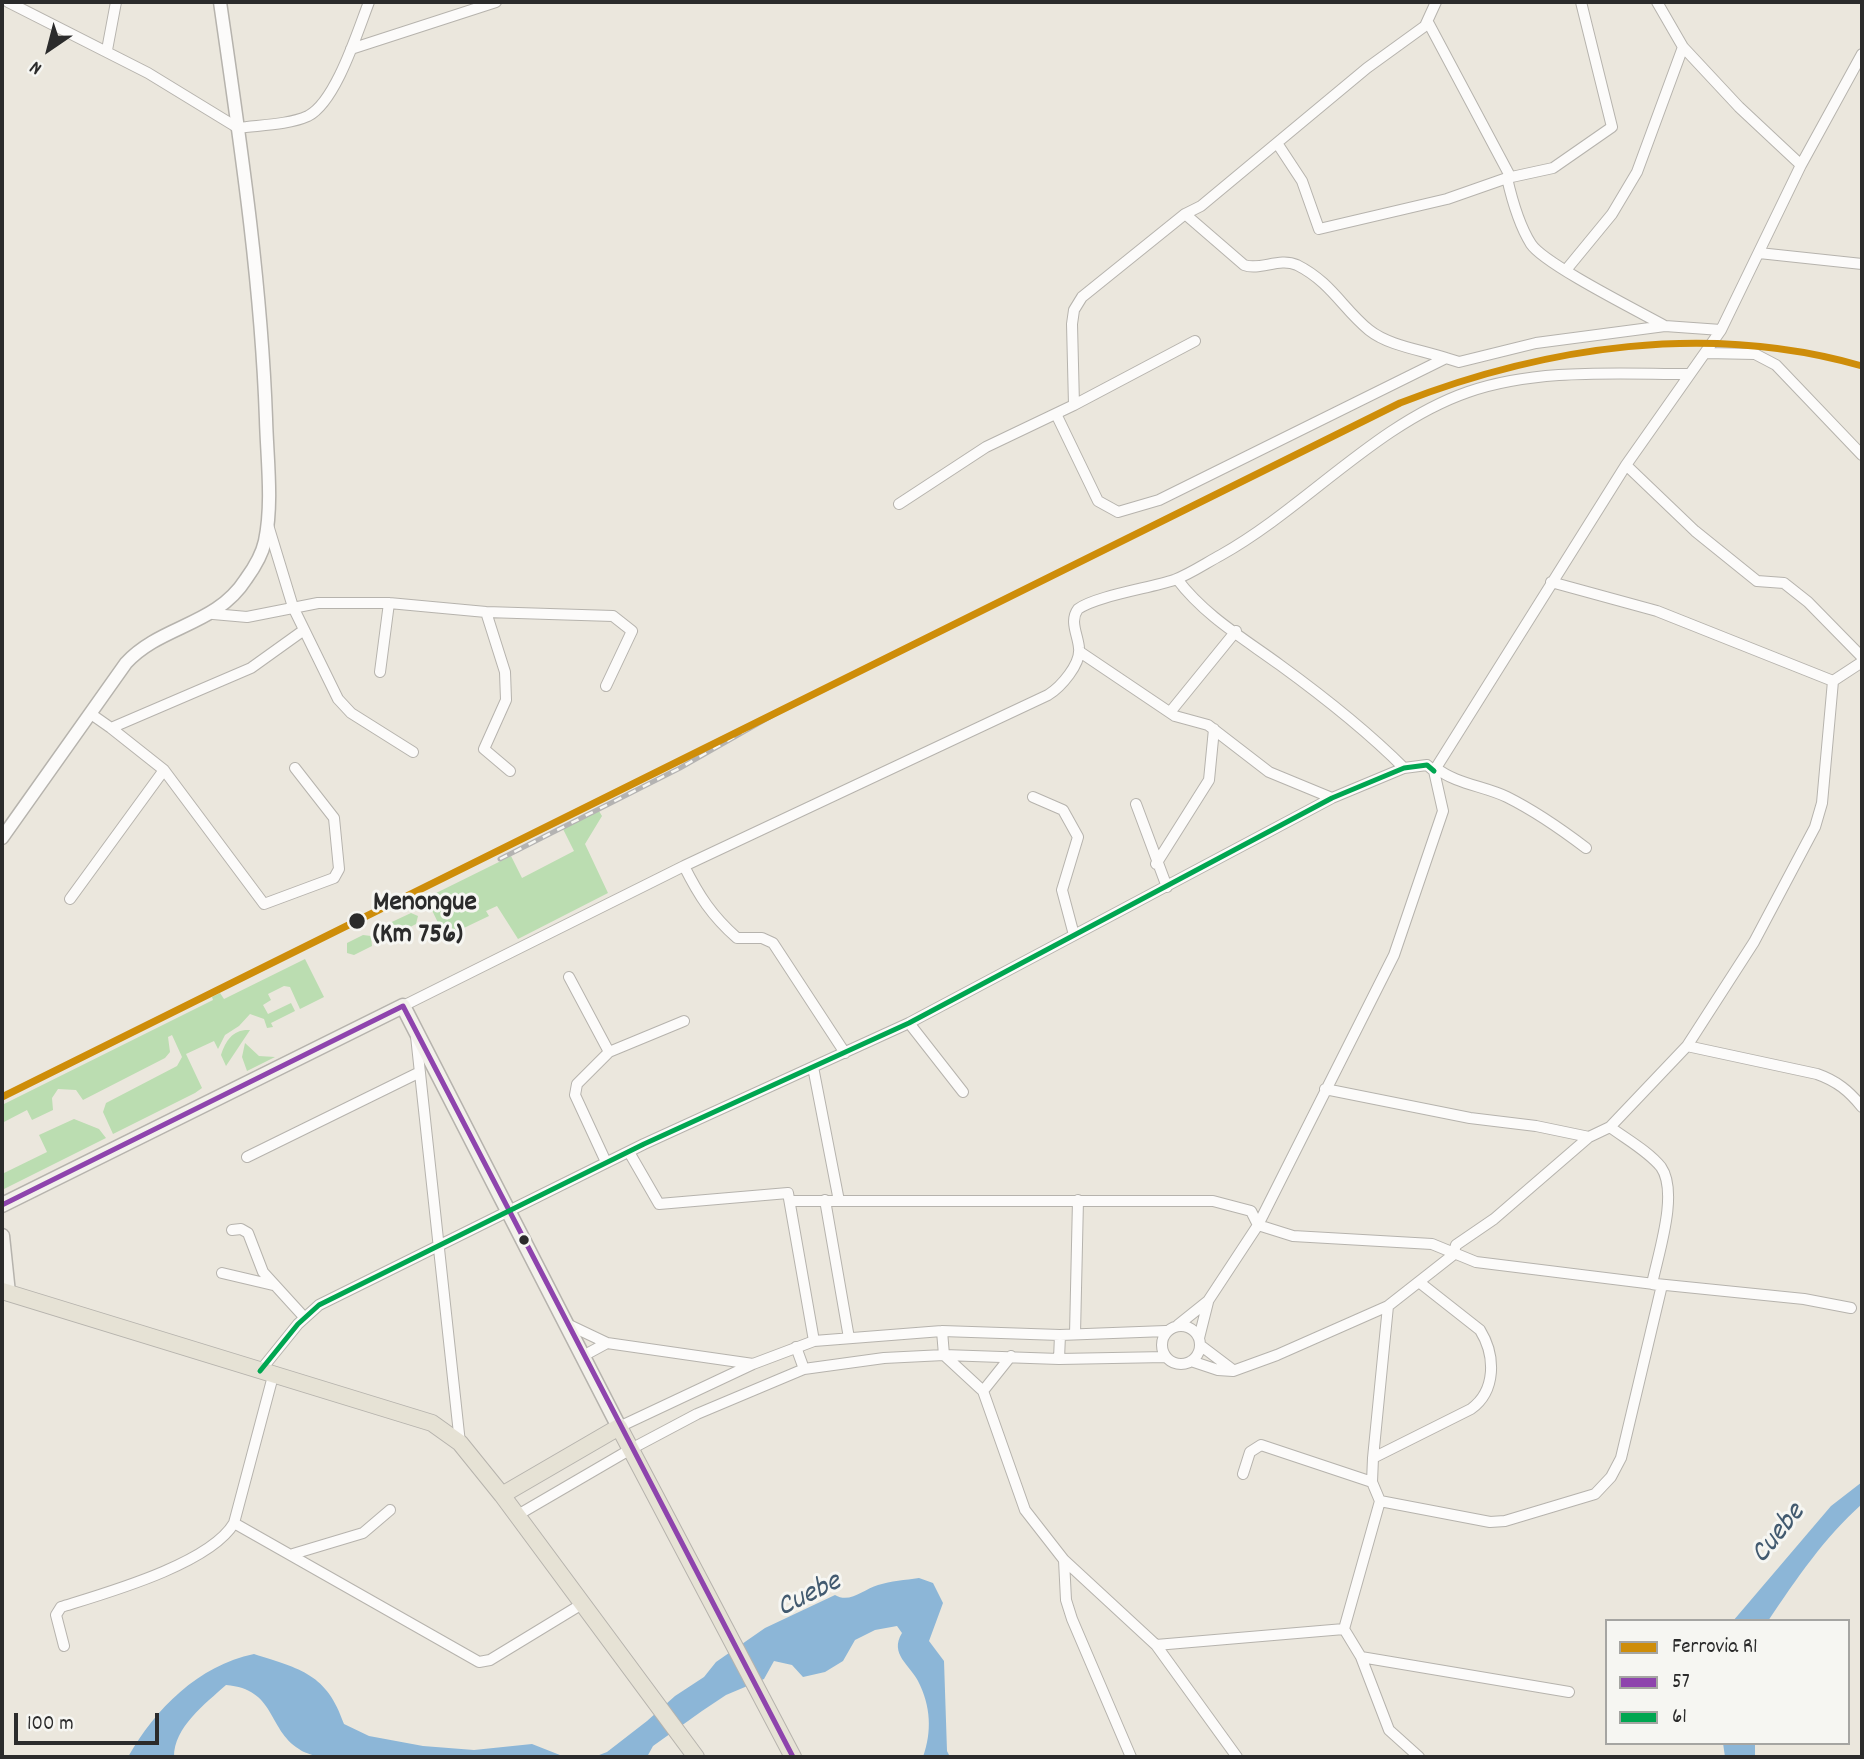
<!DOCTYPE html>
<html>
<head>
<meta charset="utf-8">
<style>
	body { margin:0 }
	#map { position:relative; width:1864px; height:1759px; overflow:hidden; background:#ebe7dd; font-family:Dekko,sans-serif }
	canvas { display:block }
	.frame { position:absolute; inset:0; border:4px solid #2b2b2b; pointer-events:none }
	.legend { position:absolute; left:1605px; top:1619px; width:245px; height:126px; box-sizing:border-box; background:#f6f6f2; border:2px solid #a5a5a2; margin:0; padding:9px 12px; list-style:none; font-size:21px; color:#2b2b2b }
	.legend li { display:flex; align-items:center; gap:14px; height:35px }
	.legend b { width:35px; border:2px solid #a5a5a2 }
	.north { position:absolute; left:14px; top:14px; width:70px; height:70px; -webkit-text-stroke:5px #f6f6f2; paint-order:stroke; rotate:215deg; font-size:19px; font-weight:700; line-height:28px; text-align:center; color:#2b2b2b }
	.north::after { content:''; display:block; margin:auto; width:24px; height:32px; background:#2b2b2b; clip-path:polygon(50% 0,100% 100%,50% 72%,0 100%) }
	.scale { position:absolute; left:14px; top:1713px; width:145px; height:32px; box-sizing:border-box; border:4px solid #2b2b2b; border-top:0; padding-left:9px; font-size:21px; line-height:24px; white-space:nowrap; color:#2b2b2b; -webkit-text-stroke:5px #f6f6f2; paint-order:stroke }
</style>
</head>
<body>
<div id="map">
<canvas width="1864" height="1759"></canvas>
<div class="frame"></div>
<ul class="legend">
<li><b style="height:9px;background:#ce8d09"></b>Ferrovia R1</li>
<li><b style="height:9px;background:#8e44ad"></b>57</li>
<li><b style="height:9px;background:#00a651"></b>61</li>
</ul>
<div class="north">N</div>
<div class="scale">100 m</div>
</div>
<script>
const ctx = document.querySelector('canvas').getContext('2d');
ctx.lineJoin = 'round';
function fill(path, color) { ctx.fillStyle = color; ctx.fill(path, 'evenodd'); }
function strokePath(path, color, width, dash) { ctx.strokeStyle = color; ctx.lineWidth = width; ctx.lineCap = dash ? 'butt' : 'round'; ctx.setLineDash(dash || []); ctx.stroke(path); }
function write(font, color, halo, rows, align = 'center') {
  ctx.font = font + ' Dekko,sans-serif'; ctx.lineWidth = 6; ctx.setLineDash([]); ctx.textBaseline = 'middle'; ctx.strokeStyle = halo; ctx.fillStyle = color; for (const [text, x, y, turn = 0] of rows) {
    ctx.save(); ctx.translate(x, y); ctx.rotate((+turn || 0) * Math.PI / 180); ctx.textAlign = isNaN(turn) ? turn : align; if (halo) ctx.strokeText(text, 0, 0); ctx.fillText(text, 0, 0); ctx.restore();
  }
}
fill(new Path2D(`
	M599,811l3,5 -17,28 23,49 -90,46 -21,-33 -11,5 3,5 -44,21 -19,-39 85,-42 11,22 52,-27 -11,-22z
	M411,913l7,3 -2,8 -29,15 -6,-2v-10z
	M363,935l8,1 1,10 -18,9 -7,-2v-10z
	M305,959l19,38 -24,12 -10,-22 -6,-1 -16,8 3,6 -8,5 5,9 23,-11 4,8 -24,12 2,4 -6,1 -3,-9 -14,-5 -11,12 -14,9 -7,14 -4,-8 -28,13 16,34 -7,5 -82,41 -10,-22 3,-9 71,-37 5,-9 -10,-22 -4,2 2,15 -5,6 -82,42 -7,-10 -18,-1 -6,9 1,12 -21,10 -5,-10 -25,13v-18l211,-105 -1,-3 8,-4 4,6z
	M250,1030l-24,36 -5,-11c5,-15 12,-26 29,-25z
	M245,1043l14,13 16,1 -28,14 -5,-14z
	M74,1119l25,10 7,9 -104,52v-16l45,-22 -8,-17z`), '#bbddb1');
fill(new Path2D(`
	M1862,1482v22c-38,34 -65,74 -94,117h-35l98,-115z
	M919,1578l14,5 10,20 -14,38 15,20 3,90 3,6h-27c9,-25 8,-51 -5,-76 -8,-16 -29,-27 -16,-48l-5,-7 -22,4 -20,10 -12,21 -18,11 -22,5 -11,-12 -18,-4 -10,18 -38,16 -24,16 -49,35 -6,11h-53l13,-5 40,-31 28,-25 29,-19 12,-15 49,-34 70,-33c15,9 29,-6 43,-10 13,-4 27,-5 41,-7z
	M254,1654c47,15 73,20 90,70l25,12 54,10 51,4 58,-6 33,13h10h-255c-7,-2 -16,-4 -21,-8 -32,-20 -23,-60 -73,-64 -21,19 -52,42 -52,72h-46c28,-49 70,-91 126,-103z
	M1723,1743h32v14h-30z`), '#8cb6d7');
const minor = new Path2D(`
	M8,2l140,71 90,55c21,-3 50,-3 70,-12 28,-14 50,-86 61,-114
	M1657,2l26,45 56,60 62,58
	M1425,26l4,-2 81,152 -3,2c5,22 12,47 24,66 13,20 109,68 134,82
	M351,49l145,-47
	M107,50l9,-48
	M1277,143l25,38 17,48 128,-30 60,-21 46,-10 59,-41 -31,-125
	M1185,214l59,51c16,6 35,-8 53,0 34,17 46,44 72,65 20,16 53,20 77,28
	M1759,253l103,11
	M1566,270l46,-56 25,-42 46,-125
	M1706,353l49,1 21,11 86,90
	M1074,405l121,-64
	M1057,416l41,85 20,11 41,-12 287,-142 13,4 77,-19 129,-17 56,4
	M1626,465l69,66 62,50 27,2 24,19 54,55
	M899,504l87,-57 88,-42 -2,-81 2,-14 8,-13 103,-83 16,-8 166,-138 58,-42 11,-24
	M268,525l25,82 45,92 13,14 62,39
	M1177,579c28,37 66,59 103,86 44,32 85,64 124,103
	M1551,582l106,29 176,70 29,-19
	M486,612l19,60 1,28 -22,49 26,22
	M213,614l34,3 71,-14h71l97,9 127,4 19,15 -26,55
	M1080,652l95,64 33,9 61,47 63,26
	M380,672l9,-69
	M1171,711l65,-80
	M91,714l20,14 140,-60 53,-38
	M111,728l53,42 100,134 70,-26 5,-9 -5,-51 -39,-50
	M1436,768c20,16 48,18 71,29 28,14 54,32 79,51
	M1033,797l30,13 15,27 -16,53 12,45
	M1136,804l31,83
	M1156,864l53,-84 5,-51
	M684,866c15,30 28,50 53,72h25l11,5 72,110
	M70,899l94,-129
	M569,977l40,75
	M403,1006l281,-140 364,-171c13,-8 33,-31 31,-47 -1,-13 -10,-27 -1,-39 18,-13 72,-21 96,-29 16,-6 32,-17 47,-25 84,-47 155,-131 247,-163 69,-24 149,-18 221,-18
	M909,1023l54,69
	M416,1036l44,407
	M1687,1046l130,28c20,7 32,17 45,33
	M813,1067l26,134
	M1325,1089l145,29 66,8 53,11
	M1610,1127c16,12 38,24 51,40 18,26 -3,87 -9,117l6,1
	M629,1152l30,52 129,-11 26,148
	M247,1157l171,-84
	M606,1162l-31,-67 2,-11 32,-32 75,-31
	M825,1200l24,138
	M791,1201h422l38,10 7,14 35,11 139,8 44,18 186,23 -41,173 -10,19 -16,17 -90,27 -15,1 -110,-21
	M232,1230l9,-1 7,4 15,39 41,45
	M222,1273l51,12
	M1656,1284l148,15 47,9
	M1388,1306l-15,152 -1,24 8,19 -36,128 17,28 28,73 30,27
	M567,1324l40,19 146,21
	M1178,1325l30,-24 50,-76 136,-270 49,-144 -9,-40 192,-306 95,-135 80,-165 61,-111
	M1162 1345a19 19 0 1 1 38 0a19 19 0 1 1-38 0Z
	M942,1331l2,24 39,36 42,119 39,50 92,85 188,-16
	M1075,1334l3,-134
	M1199,1338l9,-36
	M1200,1345l33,25
	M796,1347l8,22
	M583,1356l24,-13
	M1059,1359l1,-24
	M1191,1361l27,9 15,1 44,-16 111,-49 65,-51 3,-10 38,-26 95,-82 21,-10 77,-81 67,-104 61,-115 7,-24 11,-122
	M260,1371l38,-47 21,-19 325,-161 265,-121 423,-225 72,-30 23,-3 7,6
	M273,1376l-39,147 245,139 11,-2 92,-56
	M983,1391l28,-35
	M619,1427l134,-63 61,-23 128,-10 118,4 106,-4
	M1373,1458l98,-49c25,-18 25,-53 9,-79l-61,-48
	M1243,1474l7,-22 11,-7 111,37
	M516,1516l115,-67 66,-35 107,-45 80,-11 60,-3 115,4 107,-2
	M293,1554l70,-21 27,-23
	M1064,1560l2,40 6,19 59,138
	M1156,1645l81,112
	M64,1646l-8,-31 5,-8c45,-14 149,-43 173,-84
	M1361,1657l208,35`);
const tertiary = new Path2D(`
	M2,838l124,-175c35,-38 90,-37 120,-84 8,-11 16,-24 19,-38 8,-38 2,-83 1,-122 -5,-140 -26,-278 -46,-417`);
const secondary = new Path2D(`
	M2,1205l401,-199 216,421
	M2,1236l6,57`);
const primary = new Path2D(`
	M2,1291l430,132 28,20 42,52 194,262
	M502,1495l117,-68 174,330`);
strokePath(minor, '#b6b3ad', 12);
strokePath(tertiary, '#b6b3ad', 15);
strokePath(secondary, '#b6b3ad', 17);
strokePath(primary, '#b6b3ad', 18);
strokePath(minor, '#fcfbfa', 10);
strokePath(tertiary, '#fcfbfa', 12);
strokePath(secondary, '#f3f1eb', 14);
strokePath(primary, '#e6e2d5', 16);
const rail = new Path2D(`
	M500,859l180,-91 100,-57`);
strokePath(rail, '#b4b3b2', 5);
strokePath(rail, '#f6f6f2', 2.5, [8]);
strokePath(new Path2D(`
	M2,1205l401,-199 390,751`), '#8e44ad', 5);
strokePath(new Path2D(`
	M260,1371l38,-47 21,-19 325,-161 265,-121 423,-225 72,-30 23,-3 7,6`), '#00a651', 5);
strokePath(new Path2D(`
	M2,1097l1398,-694c146,-57 309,-81 462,-37`), '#ce8d09', 7);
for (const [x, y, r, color] of [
	[357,921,9,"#2b2b2b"],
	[524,1240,6,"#2b2b2b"]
]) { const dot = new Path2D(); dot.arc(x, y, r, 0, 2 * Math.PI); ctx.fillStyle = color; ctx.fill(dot); strokePath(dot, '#f6f6f2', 2.5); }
write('bold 28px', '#2b2b2b', '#f6f6f2', [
	["Menongue",373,905],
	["(Km 756)",373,937]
], 'left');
write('italic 30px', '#425a6f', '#f6f6f2', [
	["Cuebe",1780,1535,-51],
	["Cuebe",810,1597,-26]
]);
</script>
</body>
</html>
